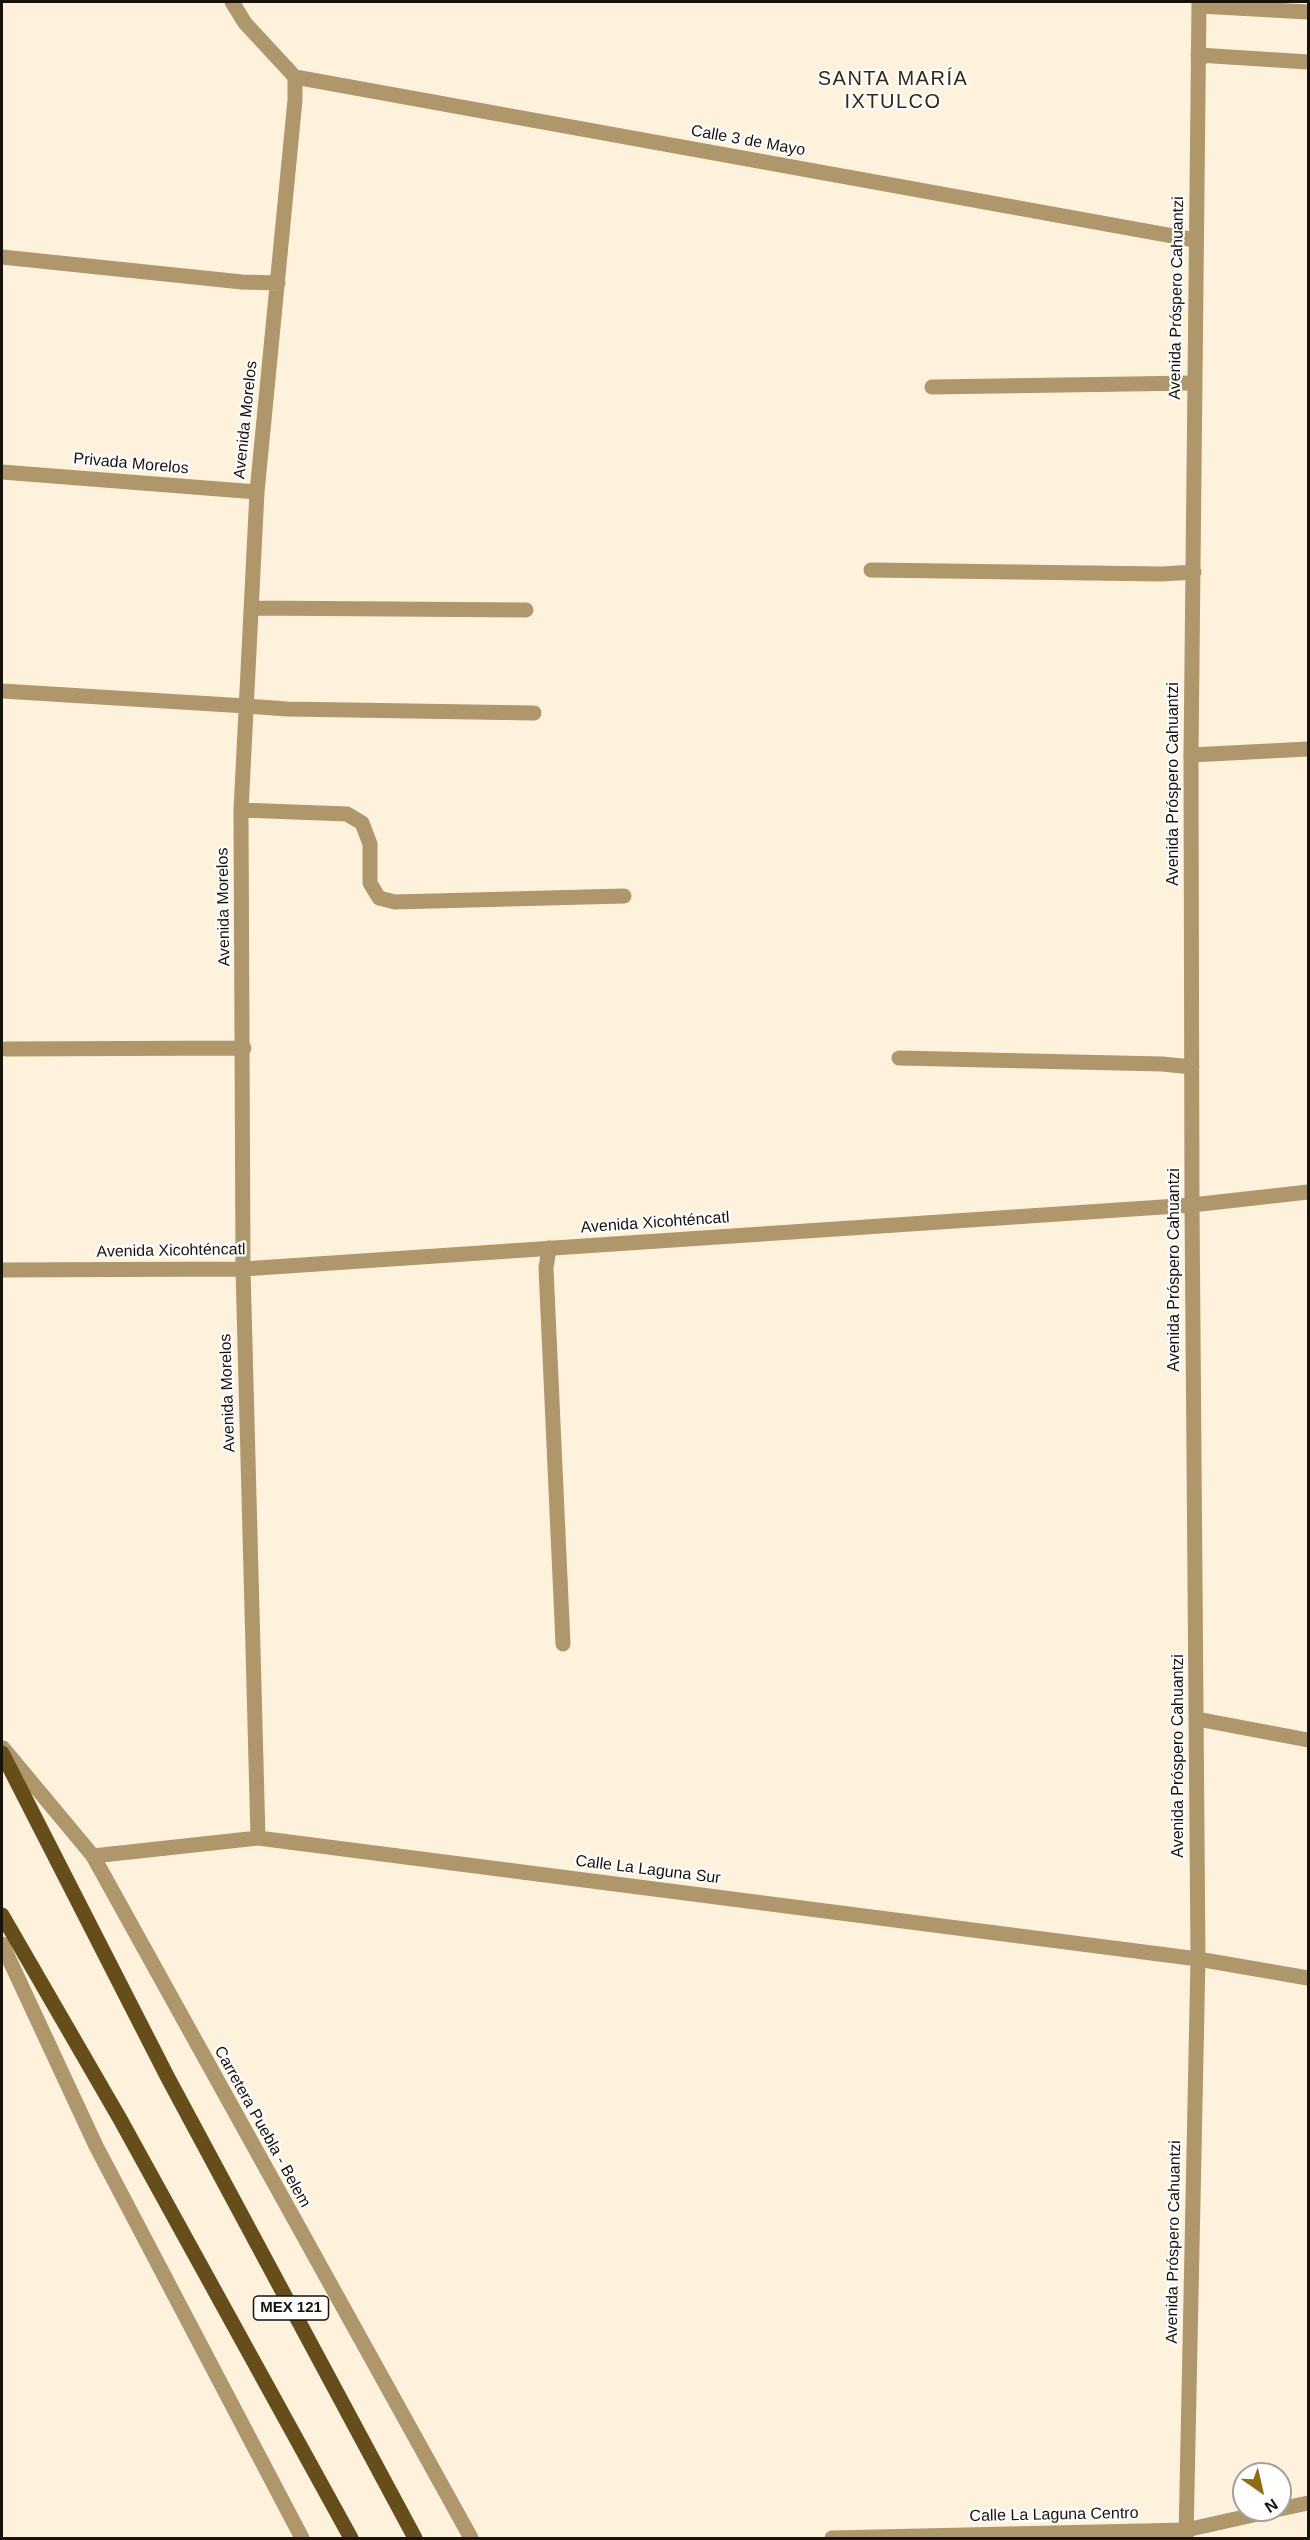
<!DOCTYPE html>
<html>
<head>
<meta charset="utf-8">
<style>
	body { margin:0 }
	#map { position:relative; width:1310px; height:2540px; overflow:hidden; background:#fef2dd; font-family:Arial,sans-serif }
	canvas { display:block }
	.frame { position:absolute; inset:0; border:3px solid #18130a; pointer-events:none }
	.north { position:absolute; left:1232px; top:2462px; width:60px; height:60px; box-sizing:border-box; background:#fff; border:2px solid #a3a19d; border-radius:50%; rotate:146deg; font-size:16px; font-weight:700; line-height:24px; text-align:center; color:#18130a }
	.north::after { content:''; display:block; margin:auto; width:21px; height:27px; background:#916c12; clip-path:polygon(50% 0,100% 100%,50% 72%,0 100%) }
</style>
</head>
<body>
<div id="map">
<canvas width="1310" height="2540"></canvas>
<div class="frame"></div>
<div class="north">N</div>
</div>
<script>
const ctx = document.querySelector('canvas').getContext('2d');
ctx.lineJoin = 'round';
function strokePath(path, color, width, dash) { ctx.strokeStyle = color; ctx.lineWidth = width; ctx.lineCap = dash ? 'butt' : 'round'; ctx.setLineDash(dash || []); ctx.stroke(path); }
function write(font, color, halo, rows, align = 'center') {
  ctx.font = font + ' Arial,sans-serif'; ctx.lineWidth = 4.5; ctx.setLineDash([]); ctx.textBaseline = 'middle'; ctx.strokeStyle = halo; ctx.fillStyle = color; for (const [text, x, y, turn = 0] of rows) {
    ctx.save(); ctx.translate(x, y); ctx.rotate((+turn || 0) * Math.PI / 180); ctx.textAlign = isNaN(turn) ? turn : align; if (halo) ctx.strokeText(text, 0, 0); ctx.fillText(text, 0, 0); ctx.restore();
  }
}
strokePath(new Path2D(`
	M932,387l262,-4
	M246,706l41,3 247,4
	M1191,755l117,-6
	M549,1248l-3,20 17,376`), '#ae976b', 15);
strokePath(new Path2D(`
	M232,2l13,21 50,54v23l-38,392 -16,318 2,459 15,569
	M1199,6l109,6
	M1198,55l110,7
	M295,77l900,163
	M2,257l240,25 36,1
	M2,472l255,20
	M871,570l291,4 32,-2
	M252,608l274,2
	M2,691l244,15
	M241,810l106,4 15,9 8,21v39l9,15 16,4 229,-6
	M6,1049l238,-1
	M899,1058l263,6 30,3
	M2,1270l241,-1 949,-64 116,-13
	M1197,1719l111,21
	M93,1856l165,-18 940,121 110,19
	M1280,2509l28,-6
	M832,2538l354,-8 90,-20
	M1186,2538l12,-579 -6,-754 -1,-450 8,-753`), '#ae976b', 15);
strokePath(new Path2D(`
	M3,1748l90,108 378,682
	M2,1944l94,202 206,392`), '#ae976b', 15);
strokePath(new Path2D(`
	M2,1753l166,325 247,460
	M2,1915l118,204 231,419`), '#664e1b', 15);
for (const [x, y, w] of [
	[291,2308,75]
]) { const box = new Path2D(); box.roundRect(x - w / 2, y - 12, w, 24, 4.5); ctx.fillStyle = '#fff'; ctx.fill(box); strokePath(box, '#18130a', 1.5); }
write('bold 15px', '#18130a', null, [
	["MEX 121",291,2308]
]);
write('16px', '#18130a', '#fff', [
	["Calle 3 de Mayo",748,141,10],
	["Avenida Próspero Cahuantzi",1177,298,-89],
	["Avenida Morelos",246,420,-84],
	["Privada Morelos",131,464,5],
	["Avenida Próspero Cahuantzi",1174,784,-90],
	["Avenida Morelos",224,907,-91],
	["Avenida Xicohténcatl",655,1223,-4],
	["Avenida Xicohténcatl",171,1251,-1],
	["Avenida Próspero Cahuantzi",1175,1270,-90],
	["Avenida Morelos",228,1393,-92],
	["Avenida Próspero Cahuantzi",1179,1756,-90],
	["Calle La Laguna Sur",648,1870,7],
	["Carretera Puebla - Belem",262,2127,61],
	["Avenida Próspero Cahuantzi",1174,2242,-89],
	["Calle La Laguna Centro",1054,2515,-1]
]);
ctx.letterSpacing = '1.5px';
write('20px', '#342914', '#fff', [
	["SANTA MARÍA",893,79],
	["IXTULCO",893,102]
]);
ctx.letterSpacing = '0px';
</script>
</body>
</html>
